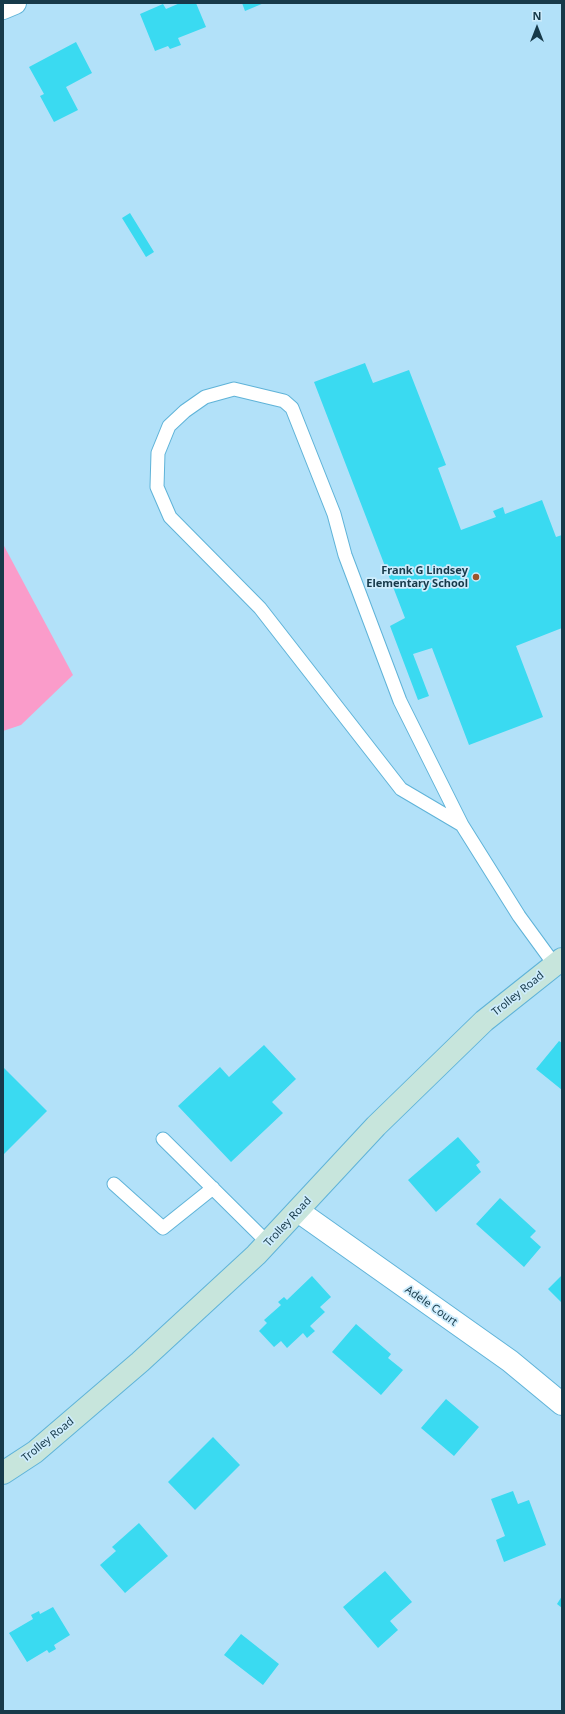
<!DOCTYPE html>
<html>
<head>
<meta charset="utf-8">
<style>
	body { margin:0 }
	#map { position:relative; width:565px; height:1714px; overflow:hidden; background:#b2e1f9; font-family:"Noto Sans",sans-serif }
	canvas { display:block }
	.frame { position:absolute; inset:0; border:4px solid #173a4a; pointer-events:none }
	.north { position:absolute; left:517px; top:8px; width:40px; height:40px; -webkit-text-stroke:3px #cdecfc; paint-order:stroke; rotate:0deg; font-size:11px; font-weight:700; line-height:16px; text-align:center; color:#173a4a }
	.north::after { content:''; display:block; margin:auto; width:14px; height:18px; background:#173a4a; clip-path:polygon(50% 0,100% 100%,50% 72%,0 100%) }
</style>
</head>
<body>
<div id="map">
<canvas width="565" height="1714"></canvas>
<div class="frame"></div>
<div class="north">N</div>
</div>
<script>
const ctx = document.querySelector('canvas').getContext('2d');
ctx.lineJoin = 'round';
function fill(path, color) { ctx.fillStyle = color; ctx.fill(path, 'evenodd'); }
function strokePath(path, color, width, dash) { ctx.strokeStyle = color; ctx.lineWidth = width; ctx.lineCap = dash ? 'butt' : 'round'; ctx.setLineDash(dash || []); ctx.stroke(path); }
function write(font, color, halo, rows, align = 'center') {
  ctx.font = font + ' "Noto Sans",sans-serif'; ctx.lineWidth = 3.5; ctx.setLineDash([]); ctx.textBaseline = 'middle'; ctx.strokeStyle = halo; ctx.fillStyle = color; for (const [text, x, y, turn = 0] of rows) {
    ctx.save(); ctx.translate(x, y); ctx.rotate((+turn || 0) * Math.PI / 180); ctx.textAlign = isNaN(turn) ? turn : align; if (halo) ctx.strokeText(text, 0, 0); ctx.fillText(text, 0, 0); ctx.restore();
  }
}
fill(new Path2D(`
	M3,544l70,131 -52,50 -18,6z`), '#fa9cca');
fill(new Path2D(`
	M180,3h16l10,24 -28,11 3,7 -11,4 -2,-3 -13,5 -15,-37 23,-10 3,5z
	M242,3h22l-19,8z
	M76,42l16,31 -26,14 12,23 -24,12 -14,-26 4,-2 -15,-27z
	M130,213l24,39 -8,5 -24,-39z
	M365,363l8,20 36,-13 37,95 -8,3 23,62 35,-13 -3,-6 10,-4 2,7 37,-14 14,37 6,-2v93l-46,18 27,71 -74,28 -37,-97 -19,6 16,42 -11,4 -28,-74 15,-8 -91,-236z
	M559,1041l3,2v47l-26,-21z
	M264,1045l32,34 -24,23 11,11 -52,49 -53,-56 42,-39 9,10z
	M3,1067l44,44 -44,44z
	M458,1137l22,25 -4,3 5,7 -45,40 -28,-32z
	M500,1198l36,33 -6,6 11,10 -17,20 -48,-43z
	M562,1275v28l-14,-14z
	M312,1276l19,21 -11,10 5,5 -15,14 5,5 -8,7 -4,-5 -16,15 -6,-7 -7,6 -15,-16 8,-8 -3,-3 17,-15 -3,-3 6,-5 3,3z
	M356,1324l35,30 -3,4 15,12 -22,25 -49,-43z
	M446,1399l33,28 -25,29 -33,-28z
	M213,1437l27,28 -45,45 -27,-28z
	M513,1491l5,13 11,-4 17,45 -42,17 -8,-22 9,-4 -14,-37z
	M139,1523l29,33 -43,37 -25,-28 16,-14 -4,-4z
	M385,1571l27,31 -22,19 8,9 -20,18 -35,-41z
	M562,1596v12l-5,-4z
	M53,1607l17,28 -16,10 2,4 -7,4 -2,-3 -20,12 -18,-29 24,-14 -2,-4 8,-4 1,3z
	M241,1634l38,30 -16,21 -39,-30z`), '#3adaf1');
const lane = new Path2D(`
	M234,389l50,12 8,7 42,106 11,41 55,146 62,124 -61,-36 -141,-181 -90,-91 -13,-30 1,-34 11,-27 16,-15 20,-14z
	M462,825l57,91 35,48
	M163,1139l105,104
	M114,1184l49,44 50,-40`);
const street = new Path2D(`
	M3,8l12,-5
	M298,1211l212,150 52,43`);
const secondary = new Path2D(`
	M3,1473l32,-21 105,-90 116,-107 120,-129 108,-105 78,-62`);
strokePath(lane, '#5fb3d8', 15);
strokePath(street, '#5fb3d8', 24);
strokePath(secondary, '#5fb3d8', 24);
strokePath(lane, '#fff', 13);
strokePath(street, '#fff', 22);
strokePath(secondary, '#c7e5dc', 22);
for (const [x, y, r, color] of [
	[476,577,4,"#9a542a"]
]) { const dot = new Path2D(); dot.arc(x, y, r, 0, 2 * Math.PI); ctx.fillStyle = color; ctx.fill(dot); strokePath(dot, '#cdecfc', 1.5); }
write('bold 11px', '#173a4a', '#cdecfc', [
	["Frank G Lindsey",468,571],
	["Elementary School",468,584]
], 'right');
write('11px', '#173a4a', '#cdecfc', [
	["Trolley Road",518,994,-39],
	["Trolley Road",288,1222,-47],
	["Adele Court",431,1306,35],
	["Trolley Road",48,1440,-39]
]);
</script>
</body>
</html>
